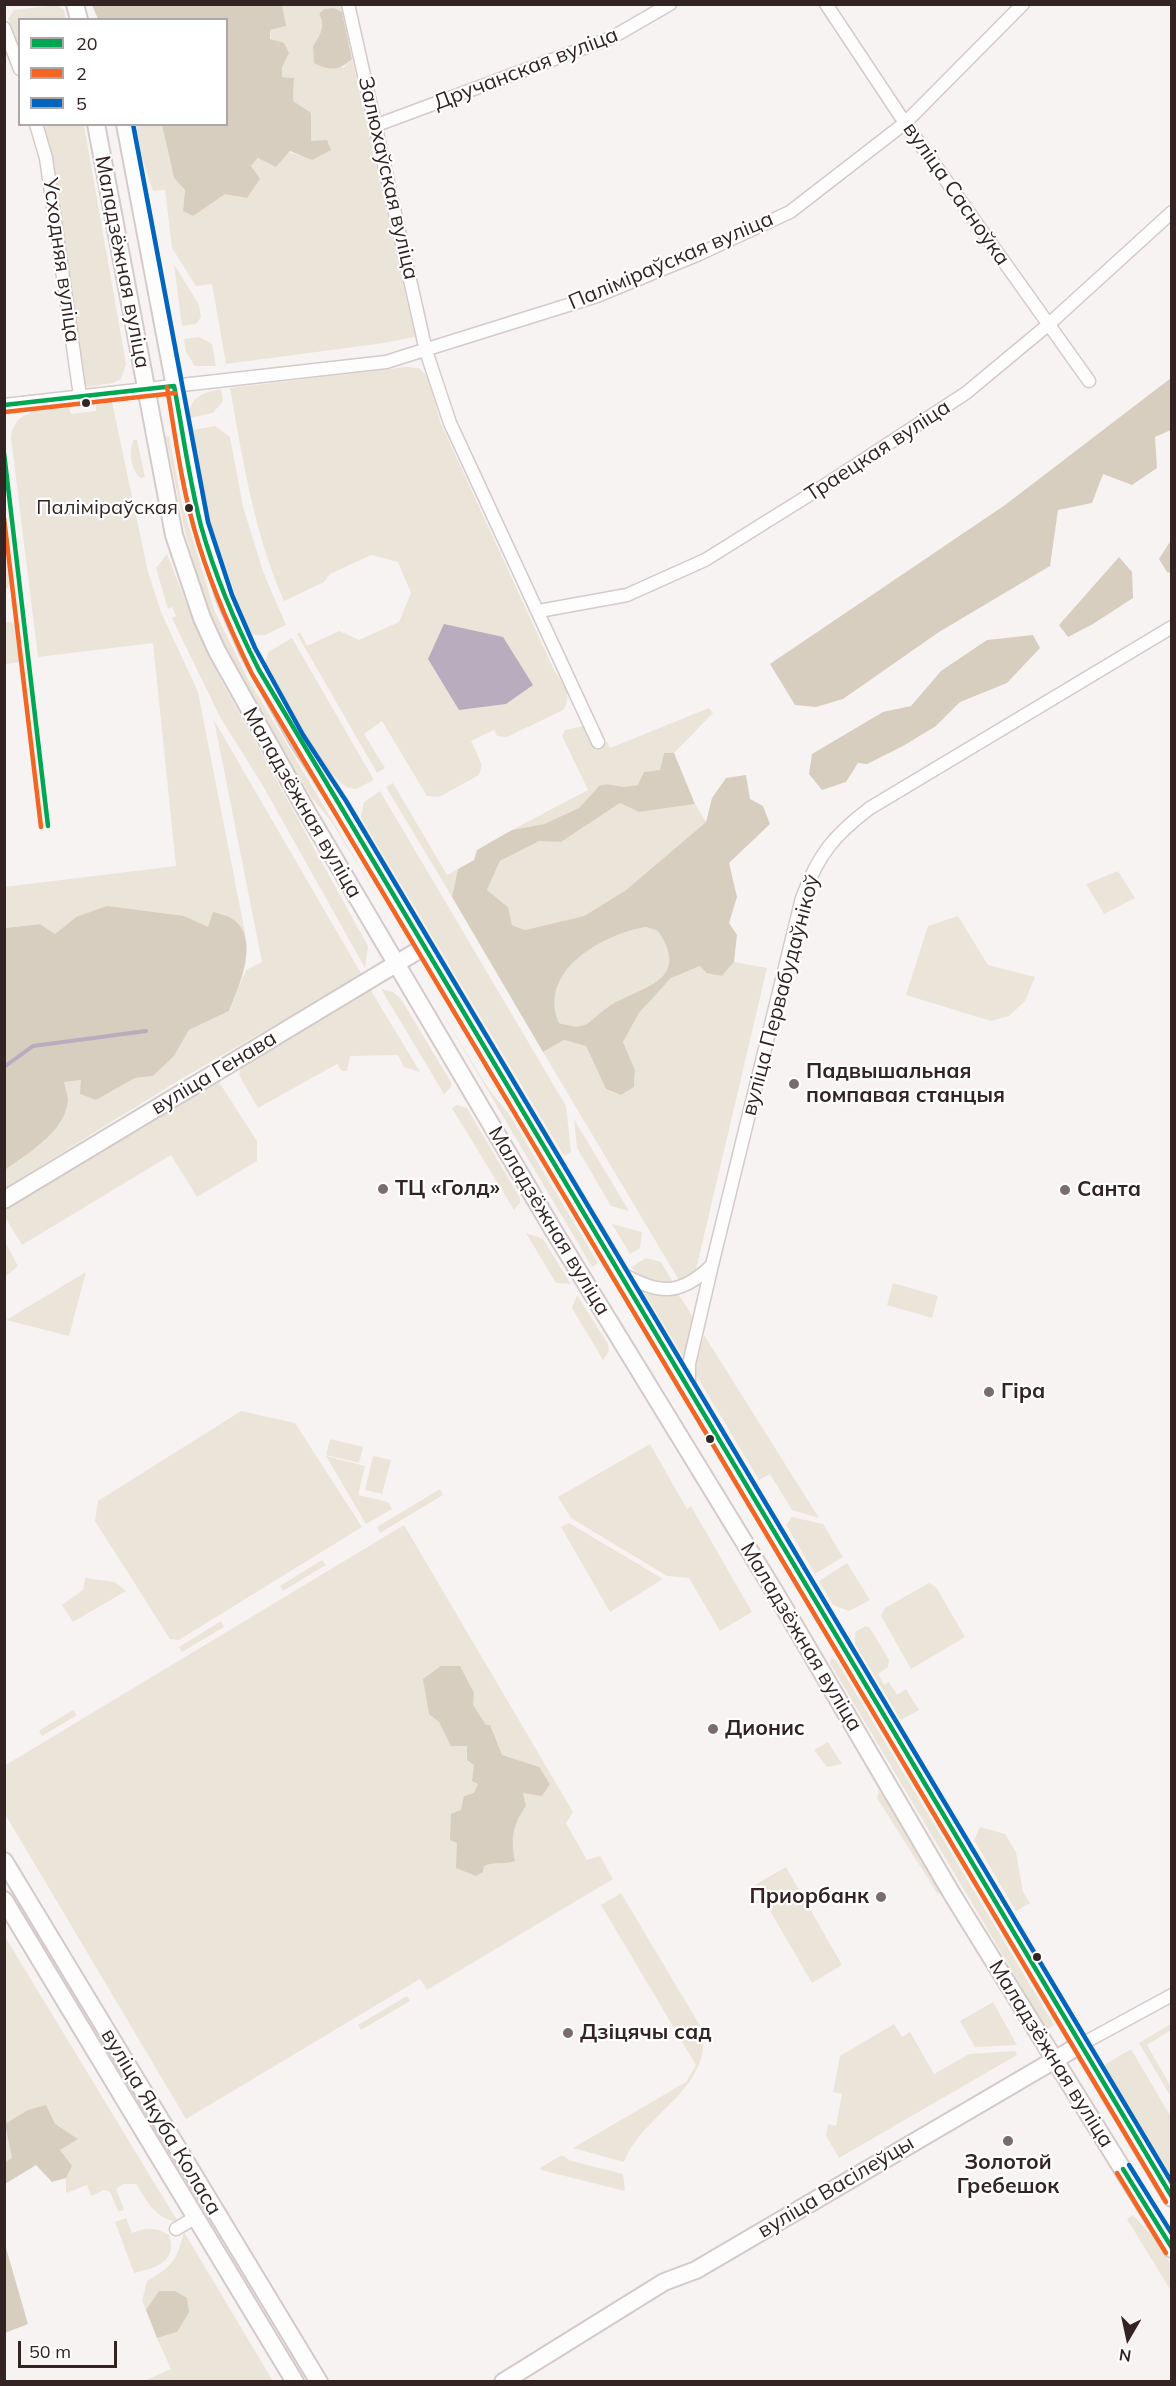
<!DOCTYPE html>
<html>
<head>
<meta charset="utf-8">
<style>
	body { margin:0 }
	#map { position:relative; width:1176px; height:2386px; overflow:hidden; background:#f8f3f3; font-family:Mulish,sans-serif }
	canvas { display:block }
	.frame { position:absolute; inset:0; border:6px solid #332323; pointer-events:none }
	.legend { position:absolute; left:18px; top:18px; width:210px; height:108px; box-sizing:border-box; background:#fff; border:2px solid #ada7a7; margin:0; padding:8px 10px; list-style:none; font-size:18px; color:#332323 }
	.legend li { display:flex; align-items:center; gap:12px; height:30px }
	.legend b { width:30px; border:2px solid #ada7a7 }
	.north { position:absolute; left:1098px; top:2308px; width:60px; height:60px; -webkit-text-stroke:4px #fff; paint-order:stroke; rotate:189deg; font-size:16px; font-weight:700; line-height:24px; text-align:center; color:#332323 }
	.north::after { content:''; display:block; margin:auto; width:21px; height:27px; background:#332323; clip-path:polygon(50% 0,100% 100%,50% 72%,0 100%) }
	.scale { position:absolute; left:18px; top:2341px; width:99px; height:27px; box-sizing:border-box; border:3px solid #332323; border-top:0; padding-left:8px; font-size:18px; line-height:21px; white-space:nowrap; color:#332323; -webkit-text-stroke:4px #fff; paint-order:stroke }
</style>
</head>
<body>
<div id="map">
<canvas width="1176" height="2386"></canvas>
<div class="frame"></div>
<ul class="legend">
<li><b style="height:8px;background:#00a651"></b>20</li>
<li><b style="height:8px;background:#f26522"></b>2</li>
<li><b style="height:8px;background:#0065bd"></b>5</li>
</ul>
<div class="north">N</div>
<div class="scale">50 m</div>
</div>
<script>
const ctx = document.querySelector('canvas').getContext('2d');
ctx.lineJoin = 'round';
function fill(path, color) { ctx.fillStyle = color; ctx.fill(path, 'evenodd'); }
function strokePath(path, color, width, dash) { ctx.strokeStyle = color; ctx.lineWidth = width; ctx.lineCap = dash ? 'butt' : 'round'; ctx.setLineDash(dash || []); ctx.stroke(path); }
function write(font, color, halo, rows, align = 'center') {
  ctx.font = font + ' Mulish,sans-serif'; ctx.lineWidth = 4.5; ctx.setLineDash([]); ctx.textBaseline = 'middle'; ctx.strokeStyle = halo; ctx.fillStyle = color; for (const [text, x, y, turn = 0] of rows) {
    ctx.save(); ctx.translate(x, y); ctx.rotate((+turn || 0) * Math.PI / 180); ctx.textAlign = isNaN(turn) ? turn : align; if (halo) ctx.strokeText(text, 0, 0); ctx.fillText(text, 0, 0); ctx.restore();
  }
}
fill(new Path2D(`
	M57,5l7,5 2,9 -46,1 -1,28 -11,-29 6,-9z
	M282,5h58l2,7 -8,-4 -15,6c7,11 1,22 -6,32l30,22 9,-9 63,278 -31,6 -158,21 -14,-80 -16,2 -24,-38 -7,-58 -12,1 -11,-33 -6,-33h26l12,53 11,12 -2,21 68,-45c16,-20 40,-15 61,-6l-1,-19 -18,-40 1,-23 -12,-1c0,-17 -12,-30 -12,-47l15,-4z
	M43,125h41l42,239 -5,15 -8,4 -27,4 -34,-231z
	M174,264l25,41 2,12 -5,7 -14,2z
	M199,337l13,7 4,22h-21l-9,-14 -2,-13z
	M406,367l13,1 9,9 13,47 113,246c8,13 20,25 9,40l-56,27 -10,-1 -3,-6 -23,11 11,24 -3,10 -40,22 -12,-1 -45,-75 -18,13 21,34 -8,5 -80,-139 3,-2 7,14 32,-15 20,9 40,-18 12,-29 -13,-31 -27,-7 -41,19 -6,8 -40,19c-30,-68 -41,-140 -54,-213zM428,659l105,26 -89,-2z
	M221,389l2,12 -10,12 -23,5c-3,-21 15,-26 31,-29z
	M112,402l36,170 13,40 37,80 48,246 -13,-19 -20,-6 -5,15 -24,-12 -108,1 -21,17 -15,-10 -35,4 -1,-41 172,-21 -23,-223 -115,14 -27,-219c2,-30 34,-28 58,-31l2,7 25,-3v-7z
	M215,426l15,11 13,70 21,67 22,51 -21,10h-12l-5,-4 -39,-112 -16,-89z
	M169,436l13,68 33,108 33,67 136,228 -53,-86 -20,-24 -88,-149 -14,-32 -24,-84 -19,-95z
	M133,440h4l8,37 -5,1c-10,-12 -11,-23 -7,-38z
	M4,535l9,43 -5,10 -3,1z
	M167,554l30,76 23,48 148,268 -3,22 -102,-182 -43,-69 -48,-99 4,-2 -4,-9 -4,2 -12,-41z
	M4,613l2,9h6l7,10 3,30 -17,2z
	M292,638l82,142 -18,9 -7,-1c-22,-7 -70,-99 -84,-124l3,-12z
	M709,708l4,5 -39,40 -10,1 -4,16 -22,15 -15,2 -16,-3 -8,2 -20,22 -35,16 -32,6 76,-40 -26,-54 3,-6 19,-4 11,22 12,-6 3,6z
	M214,720l148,255 -183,105 -174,108v-18l40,-29 19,-59 17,-2 15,20 39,-22 18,-2 21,-20 15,-26 40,-19 17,-41 16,-8z
	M393,783l54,92 11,-6 -6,28 -66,-110z
	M380,791l186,315 5,46 -7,4 -200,-333 -3,-7 3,-14z
	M620,803l19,9 56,-8 11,18 -80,68 -42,26 -59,14 -13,-5 -4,-18 -21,-17 13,-29 39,-21 22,2z
	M1118,871l17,27 -31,16 -18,-30z
	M958,916l30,49 47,12 -10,24 -16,15 -18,5 -85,-26 22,-69z
	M646,927l12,4c35,53 -20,55 -50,76 -22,15 -18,25 -49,16 -22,-52 44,-89 87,-96z
	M734,962l33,6 -72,306 -15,8 -137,-230 21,-12 22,6 20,43 15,6 13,-8 1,-17 -12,-28 16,-29 32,-35 29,-12 22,10z
	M370,989l50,83 -16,-5 -6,-12 -48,1 -3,15h-5l-5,-7 -79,44 -19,-33 2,-8z
	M381,989l12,3 8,7 50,83v5l-7,7z
	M439,1008l49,80 21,26 89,149 -6,4z
	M219,1082l38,59v20l-60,36 -26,-42 -149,90 -17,-28 2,-10z
	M457,1105l10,3 53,90v5l-6,7 -62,-102z
	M574,1119l55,92 -18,-5 -34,-58z
	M612,1224l30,8 -2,16 -10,6z
	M526,1233l17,6 28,45 -15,-1z
	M4,1240l14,26 -13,11h-1z
	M646,1258l15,4 13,22c-16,1 -33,-3 -43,-17z
	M86,1272l-17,64 -63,-16z
	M893,1283l45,13 -6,22 -45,-13z
	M645,1294l34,1 15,24 -10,39z
	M577,1295l31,49 1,7 -6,9 -31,-52z
	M704,1335l115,183 -27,-8 -22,-36 -11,6 -63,-105v-9z
	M241,1411l54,12 67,104 -183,113 -9,-1 -75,-118 3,-20z
	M330,1439l33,8 -4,16 -33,-8z
	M650,1444l37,65 4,-3 61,106 -32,19 -31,-53 -22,-2 -96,-58 -13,-21z
	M326,1456l39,10 -7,29 30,7 4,7 -26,15z
	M373,1456l18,4 -9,34 -17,-4z
	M440,1489l3,6 -63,38 -3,-6z
	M792,1517l31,7 20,33 -28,17 -29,-49z
	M569,1523l94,56 -53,33 -49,-85z
	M404,1525l169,287 -7,11 21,37 13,-4 13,23 -186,111 -7,-11 -234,140 -181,-305 -1,-48z
	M322,1560l4,5 -43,26 -3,-5z
	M847,1563l23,37 -21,11 -16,-6 -14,-24z
	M85,1578l30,4 11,9 -53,31 -11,-17 21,-15z
	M929,1583l7,4 29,50 -54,32 -30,-53 4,-8z
	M221,1621l3,6 -42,25 -3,-5z
	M865,1626l5,2 19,32 -1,7 -10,7 6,11 5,-3 8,13 9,-6 13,21 -18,10 -46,-76v-12z
	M831,1658l5,2 218,365 -7,5 -217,-367z
	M73,1710l4,5 -35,21 -3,-5z
	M828,1742l14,22 -15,3 -13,-17z
	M879,1789l64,101 -1,4 -5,-1 -60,-95z
	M980,1827l25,7 11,18 7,40 7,11 -14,8 -42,-71z
	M786,1867l56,98 -30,18 -57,-98z
	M621,1893l81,136c12,59 -58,83 -78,133l-51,-14 113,-66 10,-17 -95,-160z
	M4,1935l174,287c-22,-3 -31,-20 -42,-38h-13l-7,5 8,20 -2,2h-4l-8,-19 -6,-2 -13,6 -4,-11 -21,8v-15l5,-12 -11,-16 17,-11 -72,23z
	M407,1996l3,5 -49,29 -3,-5z
	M993,2002l24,43 -42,2 -15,-26z
	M894,2024l8,13 8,-5 24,42 35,-20 46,-3 2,4 -178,103 -13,-22 2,-12 8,2 6,-32 -9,-2 7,-36z
	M1171,2024v6l-24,15 24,42v10l-32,-54z
	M1131,2049l40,68v65l-66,-112 -1,-5z
	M562,2155l9,6 52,13 2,17 -84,-21 -1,-2z
	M1133,2215l25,27 13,23v26l-44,-72z
	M126,2218l6,15c15,-6 24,-6 37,2 9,27 -14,33 -35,38l-19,-51z
	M184,2232l89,149h-129l27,-12 -14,-31 20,-6 -18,-41 -13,19 -4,-9 5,-20c27,-16 29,-20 37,-49z`), '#ebe4d9');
fill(new Path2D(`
	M92,5h190l4,21 -16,4v9l14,4 5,10 -7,14v10l12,1 -1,23 18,12v28l16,-1 4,10 -19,10 -22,-9 -14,16 -18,-9 -7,8 9,13 -13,19 -22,-4 -32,22 -10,-5 2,-21 -11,-12 -12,-53 64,-1v-104l-128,-1z
	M334,8l8,4 10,47c-13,12 -22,12 -38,4l-1,-17c7,-10 13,-21 6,-32l5,-5z
	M1171,378v52l-16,7 2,31 -25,17 -29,-11 -11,29 -34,7 -8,56 -111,66 -96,67 -27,8 -21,-2 -25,-41 235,-159z
	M1171,540v33l-4,-1 -8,-13z
	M1119,557l13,15 1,26 -40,26 -25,13 -9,-12z
	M1033,635l7,13 -33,35 -47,19 -24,24 -33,20 -36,18 -9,-1 -12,19 -24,8 -13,-16 3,-20 71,-42 28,-6 30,-35 46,-31z
	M664,753h10l21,51 -56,8 -19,-9 -59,39 -22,-1 -39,20 -13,29 21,17 4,18 13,5 59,-14 42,-26 80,-68 6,-24 14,-20 20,-3 4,24 13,7 7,18 -41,39 8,34 -8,26 8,12 -3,27 -12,14 -15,-3 -7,-7 -29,12 -32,35 -16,29 12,28 -1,17 -13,8 -15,-6 -20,-43 -22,-6 -21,12 -91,-155 6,-28 16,-9 3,-10 35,-20 32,-6 35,-16 20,-22 8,-2 16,3 15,-2 6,-13 16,-2zM646,927l12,4c35,53 -20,55 -50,76 -22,15 -19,25 -49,16 -22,-52 44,-89 87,-96z
	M107,906l77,10 24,11 5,-15c6,2 13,3 18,6 31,19 8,69 -2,93l-40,19 -15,26 -21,20 -18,2 -39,22 -16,-6 1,-14 -17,2c1,6 4,14 4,19 -4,32 -40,52 -63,69v-242l35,-4 15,10 21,-17z
	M441,1666h19l14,27 -1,12 13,20h4l12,30 37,12 11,17 -8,12 -19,-3 3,13c-13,17 -16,34 -11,55 -11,4 -20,0 -31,5l-1,6 -7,4 -20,-8 1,-25 -7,-3 1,-26 10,-4 3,-14 10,-3 4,-9 -6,-3 2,-16 -7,-5v-14h-16l-12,-24 -10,-8 -6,-35z
	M46,2105l9,19 23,15 -18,11 12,16 -6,12 -14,4 -16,-17 -31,19v-22l7,-4 -7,-34 23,-14z
	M4,2241l24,83 -23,9h-1z
	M159,2291h16l12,7 2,14 -12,20 -20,6 -11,-28z`), '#d7cebf');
fill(new Path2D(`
	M444,624l59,13 30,48 -27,19 -47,6 -31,-51z`), '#b8acbe');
strokePath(new Path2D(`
	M4,1067l29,-21 113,-15`), '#b8acbe', 4);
const street = new Path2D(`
	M348,4l78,347 24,72 148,319
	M826,4l79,119 184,258
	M4,28l16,41
	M36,124l10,34 34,238
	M377,125l234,-87 59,-34
	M4,405l382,-43 211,-66 100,-41 93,-43 115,-89 118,-119
	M539,611l88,-16 78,-35 117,-73 144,-94 83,-69 123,-112
	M620,1273c38,20 58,25 91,-7
	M689,1389v-25l23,-99 90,-367c16,-43 32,-63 68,-90l302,-181
	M1080,2045l92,-50
	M176,2229l20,-12`);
const secondary = new Path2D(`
	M75,4l4,16
	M96,124l78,411 28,83 15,33 90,161 245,416 227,371 173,295 220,355
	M125,124l76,400 24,74 23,53 49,88 43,66 832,1393
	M4,1200l420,-253
	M4,1861l315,521
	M4,1900l291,482
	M503,2382l161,-100 32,-12 384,-225`);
strokePath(street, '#d4caca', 15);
strokePath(secondary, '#d4caca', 20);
strokePath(street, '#fefdfd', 12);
strokePath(secondary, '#fefdfd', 16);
strokePath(new Path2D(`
	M174,386c9,46 15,94 27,140 14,50 34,97 58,144l913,1527
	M4,405l170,-19
	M4,453l44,373
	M1123,2169l49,79`), '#00a651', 4.5);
strokePath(new Path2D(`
	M167,387c8,47 14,95 27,141 14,51 35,99 58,146l914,1528
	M5,412l170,-19
	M4,518l37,309
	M1117,2173l49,80`), '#f26522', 4.5);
strokePath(new Path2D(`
	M133,124l75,398 24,73 23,53 48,87 43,66 826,1382
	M1129,2165l43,69`), '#0065bd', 4.5);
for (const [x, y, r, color] of [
	[86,403,5,"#332323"],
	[189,508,5,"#332323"],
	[794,1084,6,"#786c6c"],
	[383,1189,6,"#786c6c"],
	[1065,1190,6,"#786c6c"],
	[989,1392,6,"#786c6c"],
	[710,1439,5,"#332323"],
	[713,1729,6,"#786c6c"],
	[881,1897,6,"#786c6c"],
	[1037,1957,5,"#332323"],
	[568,2033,6,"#786c6c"],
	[1008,2141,6,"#786c6c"]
]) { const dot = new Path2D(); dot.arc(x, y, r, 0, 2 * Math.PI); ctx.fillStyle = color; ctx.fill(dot); strokePath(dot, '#fff', 2); }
write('20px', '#332323', '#fff', [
	["Паліміраўская",178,508]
], 'right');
write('21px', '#332323', '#fff', [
	["Дручанская вуліца",526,69,-21],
	["Залюхаўская вуліца",388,178,77],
	["вуліца Сасноўка",956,194,55],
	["Усходняя вуліца",61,260,82],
	["Паліміраўская вуліца",671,261,-23],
	["Маладзёжная вуліца",122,262,79],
	["Траецкая вуліца",878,451,-33],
	["Маладзёжная вуліца",302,803,60],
	["вуліца Первабудаўнікоў",781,995,-75],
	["вуліца Генава",214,1073,-31],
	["Маладзёжная вуліца",549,1221,59],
	["Маладзёжная вуліца",801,1637,59],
	["Маладзёжная вуліца",1051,2054,58],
	["вуліца Якуба Коласа",161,2122,59],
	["вуліца Васілеўцы",836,2187,-31]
]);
write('bold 21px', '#332323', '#fff', [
	["Падвышальная",806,1072],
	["помпавая станцыя",806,1096],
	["ТЦ «Голд»",395,1189],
	["Санта",1077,1190],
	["Гіра",1001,1392],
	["Дионис",725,1729],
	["Приорбанк",869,1897,"right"],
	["Дзіцячы сад",580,2033],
	["Золотой",1008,2163,"center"],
	["Гребешок",1008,2187,"center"]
], 'left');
</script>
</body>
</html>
